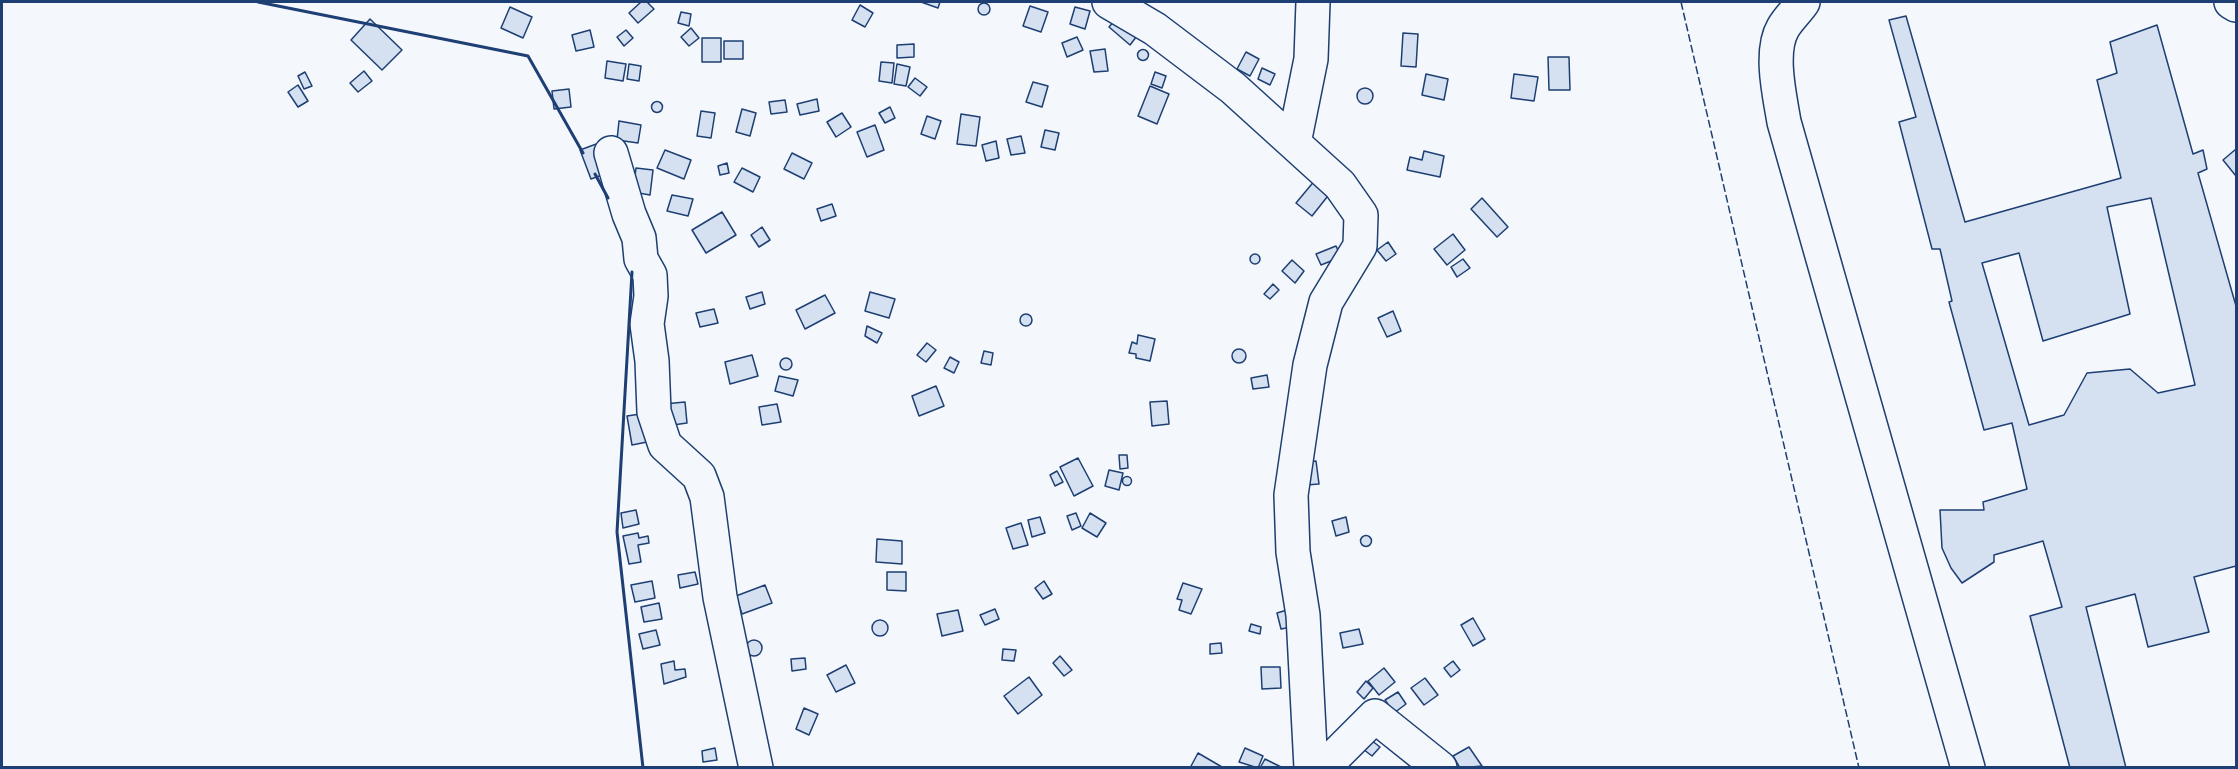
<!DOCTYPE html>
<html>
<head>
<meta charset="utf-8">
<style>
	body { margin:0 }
	#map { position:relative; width:2238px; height:769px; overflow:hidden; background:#f4f7fb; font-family:Raleway,sans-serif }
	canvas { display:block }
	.frame { position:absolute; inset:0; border:3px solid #1d3f73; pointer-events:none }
</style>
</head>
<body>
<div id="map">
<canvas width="2238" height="769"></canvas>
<div class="frame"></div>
</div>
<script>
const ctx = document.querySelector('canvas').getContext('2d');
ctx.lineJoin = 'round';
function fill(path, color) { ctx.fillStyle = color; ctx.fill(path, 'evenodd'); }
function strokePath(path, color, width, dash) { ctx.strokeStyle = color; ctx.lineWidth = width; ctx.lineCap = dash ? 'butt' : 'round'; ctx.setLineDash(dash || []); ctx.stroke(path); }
const building = new Path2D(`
	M641,2h6l7,7 -16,14 -9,-10z
	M921,2h19l-2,6z
	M978 9a6 6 0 1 1 12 0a6 6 0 1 1-12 0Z
	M860,5l13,8 -8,14 -13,-7z
	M1030,6l18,6 -7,20 -18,-6z
	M510,7l22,10 -9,21 -22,-10z
	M1075,7l15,4 -5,18 -15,-5z
	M681,12l10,2 -2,12 -11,-3z
	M1120,14l20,18 -10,13 -21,-18z
	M1906,16l59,206 156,-44 -24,-98 20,-7 -7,-31 47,-17 36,129 10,-4 4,19 -9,4 38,133v260l-42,11 15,55 -61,15 -13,-53 -49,13 40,161h-56l-40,-152 32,-9 -19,-66 -49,14v7l-32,21 -11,-15 -9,-20 -2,-38h44l-1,-8 44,-13 -15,-66 -28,7 -35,-128 3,-1 -12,-52h-8l-33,-127 17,-5 -27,-97zM2151,198l44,187 -37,8 -28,-24 -43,4 -23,42 -35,10 -47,-162 37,-10 24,88 87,-27 -23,-107z
	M370,19l32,31 -20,20 -31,-30z
	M691,28l8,10 -10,8 -8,-9z
	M590,30l4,17 -18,4 -4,-16z
	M626,30l7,8 -9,8 -7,-9z
	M1403,33l15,1 -2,33 -15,-1z
	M1077,37l6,13 -16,7 -5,-14z
	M702,38h19v24h-19z
	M724,41h19v18h-19z
	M914,44v13l-17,1v-13z
	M1105,49l3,22 -14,1 -4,-21z
	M1137.5 55a5.5 5.5 0 1 1 11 0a5.5 5.5 0 1 1-11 0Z
	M1246,52l13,7 -9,17 -13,-7z
	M1548,57h21l1,33h-21z
	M607,61l19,3 -3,17 -18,-3z
	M881,62l13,1 -2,20 -13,-2z
	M629,64l12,2 -2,15 -12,-2z
	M897,64l13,3 -4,19 -12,-2z
	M1262,68l13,6 -5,11 -12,-6z
	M364,71l8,10 -14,11 -8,-9z
	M305,72l7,14 -8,3 -6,-13z
	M1155,72l11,4 -4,12 -11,-4z
	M1426,74l22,5 -4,21 -22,-5z
	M1514,74l24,3 -4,24 -23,-3z
	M915,78l12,9 -7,9 -12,-9z
	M1033,82l15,4 -6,21 -16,-5z
	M298,85l10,16 -10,6 -10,-15z
	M1150,86l19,8 -12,30 -19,-8z
	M1357 96a8 8 0 1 1 16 0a8 8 0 1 1-16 0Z
	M569,89l2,18 -17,2 -2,-18z
	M817,99l2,12 -19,4 -3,-11z
	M785,100l2,12 -16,2 -2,-12z
	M651.5 107a5.5 5.5 0 1 1 11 0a5.5 5.5 0 1 1-11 0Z
	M890,107l5,11 -10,5 -6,-10z
	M742,109l14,4 -6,23 -14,-4z
	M701,111l14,2 -4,25 -14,-2z
	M842,113l9,14 -15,10 -9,-15z
	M961,114l19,3 -4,29 -19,-2z
	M927,116l14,5 -6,18 -14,-5z
	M619,121l22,4 -3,18 -21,-3z
	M875,125l9,25 -17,7 -10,-25z
	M1045,130l14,3 -4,17 -14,-3z
	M1021,136l4,17 -14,2 -4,-16z
	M996,141l3,17 -13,3 -4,-16z
	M599,143l11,29 -19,7 -11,-29z
	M2236,149v27l-13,-16z
	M665,150l26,10 -7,19 -27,-11z
	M1424,151l20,5 -4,21 -33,-7 3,-13 12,3z
	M792,153l20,10 -8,16 -20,-10z
	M727,163l2,10 -9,2 -2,-9z
	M636,168l17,2 -3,25 -17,-3z
	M742,168l18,9 -7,15 -19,-10z
	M1316,179l15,13 -19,24 -16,-13z
	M672,195l21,4 -5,17 -21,-5z
	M1482,198l26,29 -11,10 -26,-28z
	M832,204l4,12 -15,5 -4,-12z
	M722,212l14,23 -30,18 -14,-23z
	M762,227l8,13 -11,7 -8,-12z
	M1453,234l12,16 -18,15 -13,-16z
	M1388,242l8,12 -10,7 -9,-11z
	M1336,246l5,11 -20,8 -5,-11z
	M1250 259a5 5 0 1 1 10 0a5 5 0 1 1-10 0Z
	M1463,259l7,9 -13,9 -6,-10z
	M1292,260l12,11 -9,12 -13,-12z
	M1273,284l6,6 -9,9 -6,-5z
	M762,292l3,12 -15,5 -4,-12z
	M870,292l25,7 -6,19 -24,-7z
	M825,295l10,18 -30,16 -9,-19z
	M714,309l4,14 -18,4 -4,-14z
	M1393,311l8,20 -14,6 -9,-19z
	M1020 320a6 6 0 1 1 12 0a6 6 0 1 1-12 0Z
	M867,326l15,7 -5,10 -12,-7z
	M1138,335l17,4 -5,22 -14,-3v-4l-7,-1 3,-11 5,2z
	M927,343l9,7 -10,12 -9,-7z
	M1232 356a7 7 0 1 1 14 0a7 7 0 1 1-14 0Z
	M984,351l9,2 -2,12 -10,-2z
	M752,355l6,21 -28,8 -5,-22z
	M950,357l9,5 -5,11 -10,-5z
	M780 364a6 6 0 1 1 12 0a6 6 0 1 1-12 0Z
	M1267,375l2,12 -16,2 -2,-11z
	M779,376l19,4 -5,16 -18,-5z
	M936,386l8,20 -25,10 -7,-20z
	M1167,401l2,23 -17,2 -2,-24z
	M685,402l2,21 -21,3 -2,-22z
	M777,404l4,18 -19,3 -3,-18z
	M647,413l5,28 -20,4 -5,-29z
	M1119,455h8l1,13 -8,1z
	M1078,458l15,28 -19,10 -14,-29z
	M1316,461l3,23 -13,1 -3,-22z
	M1109,470l14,3 -4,17 -14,-4z
	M1057,471l6,11 -8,4 -5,-11z
	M1122.5 481a4.5 4.5 0 1 1 9 0a4.5 4.5 0 1 1-9 0Z
	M636,510l3,14 -16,4 -2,-15z
	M1076,513l5,13 -9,4 -5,-14z
	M1090,513l16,10 -9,14 -15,-9z
	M1040,517l5,16 -13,4 -4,-17z
	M1346,517l3,15 -13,4 -4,-15z
	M1021,523l7,22 -15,4 -7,-21z
	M638,533l1,5 9,-2 1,7 -11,2 3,17 -12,2 -6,-28z
	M1360.5 541a5.5 5.5 0 1 1 11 0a5.5 5.5 0 1 1-11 0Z
	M877,539l25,2v23l-26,-2z
	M695,572l3,12 -18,4 -2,-13z
	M887,572h19v19l-19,-1z
	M652,581l3,17 -20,4 -4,-17z
	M1044,581l8,13 -9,5 -8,-11z
	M1183,583l19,6 -11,25 -12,-4 3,-10 -5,-1z
	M765,585l7,18 -30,11 -6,-18z
	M659,603l3,16 -18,3 -3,-15z
	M995,609l4,10 -14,6 -5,-10z
	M958,610l5,21 -21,5 -5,-22z
	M1287,610l4,17 -10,2 -4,-16z
	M1473,618l12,21 -12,7 -12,-21z
	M872 628a8 8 0 1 1 16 0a8 8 0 1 1-16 0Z
	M1251,624l10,3 -1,7 -11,-3z
	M1359,629l4,15 -20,4 -3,-15z
	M656,630l4,15 -17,4 -4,-15z
	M746 648a8 8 0 1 1 16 0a8 8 0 1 1-16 0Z
	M1221,643l1,10 -12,1v-10z
	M1003,649l13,1 -2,11 -12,-1z
	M1060,656l12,14 -8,6 -11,-13z
	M805,658l1,11 -14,2 -1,-12z
	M674,661l1,9 10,-1 1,8 -22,7 -3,-20z
	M1453,661l7,9 -9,7 -7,-9z
	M846,665l9,18 -19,9 -9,-17z
	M1261,667h19l1,21 -19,1z
	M1384,668l11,14 -16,13 -11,-14z
	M1029,677l13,18 -24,19 -14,-18z
	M1425,678l13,17 -14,10 -13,-17z
	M1366,681l7,7 -9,11 -7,-7z
	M1398,692l8,12 -12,9 -9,-13z
	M804,708l14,6 -9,21 -13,-6z
	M1371,740l9,7 -8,9 -9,-7z
	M1469,747l13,19 -22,2 -7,-12z
	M715,748l2,12 -14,2 -1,-11z
	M1245,748l18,8 -5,12 -19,-6z
	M1198,753l24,14v1h-32z
	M1265,759l16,8v1h-21z`);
fill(building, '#d5e0f0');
strokePath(building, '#1d3f73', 1.5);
const minor = new Path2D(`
	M1109,2l46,27 78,59 107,97 21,30 -1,31 -34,56 -16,63 -19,130 2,57 10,63 8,153
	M1803,2c-6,9 -15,17 -20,26 -14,24 -3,69 1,94l184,646
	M2231,2l5,3
	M1294,143l17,-84 2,-57
	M611,153l18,61 10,24 2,21 9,16 1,21 -4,28 5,37 2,51 11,33 34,31 8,21 13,100 36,171
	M1323,768l52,-52 65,52`);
strokePath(minor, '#1d3f73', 36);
strokePath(minor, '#f4f7fb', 33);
strokePath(new Path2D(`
	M1681,2l178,766`), '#1d3f73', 1.5, [8, 3]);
strokePath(new Path2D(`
	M258,2l270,54 55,97
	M595,174l13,24
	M632,272l-15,260 26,236`), '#1d3f73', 3);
</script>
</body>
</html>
